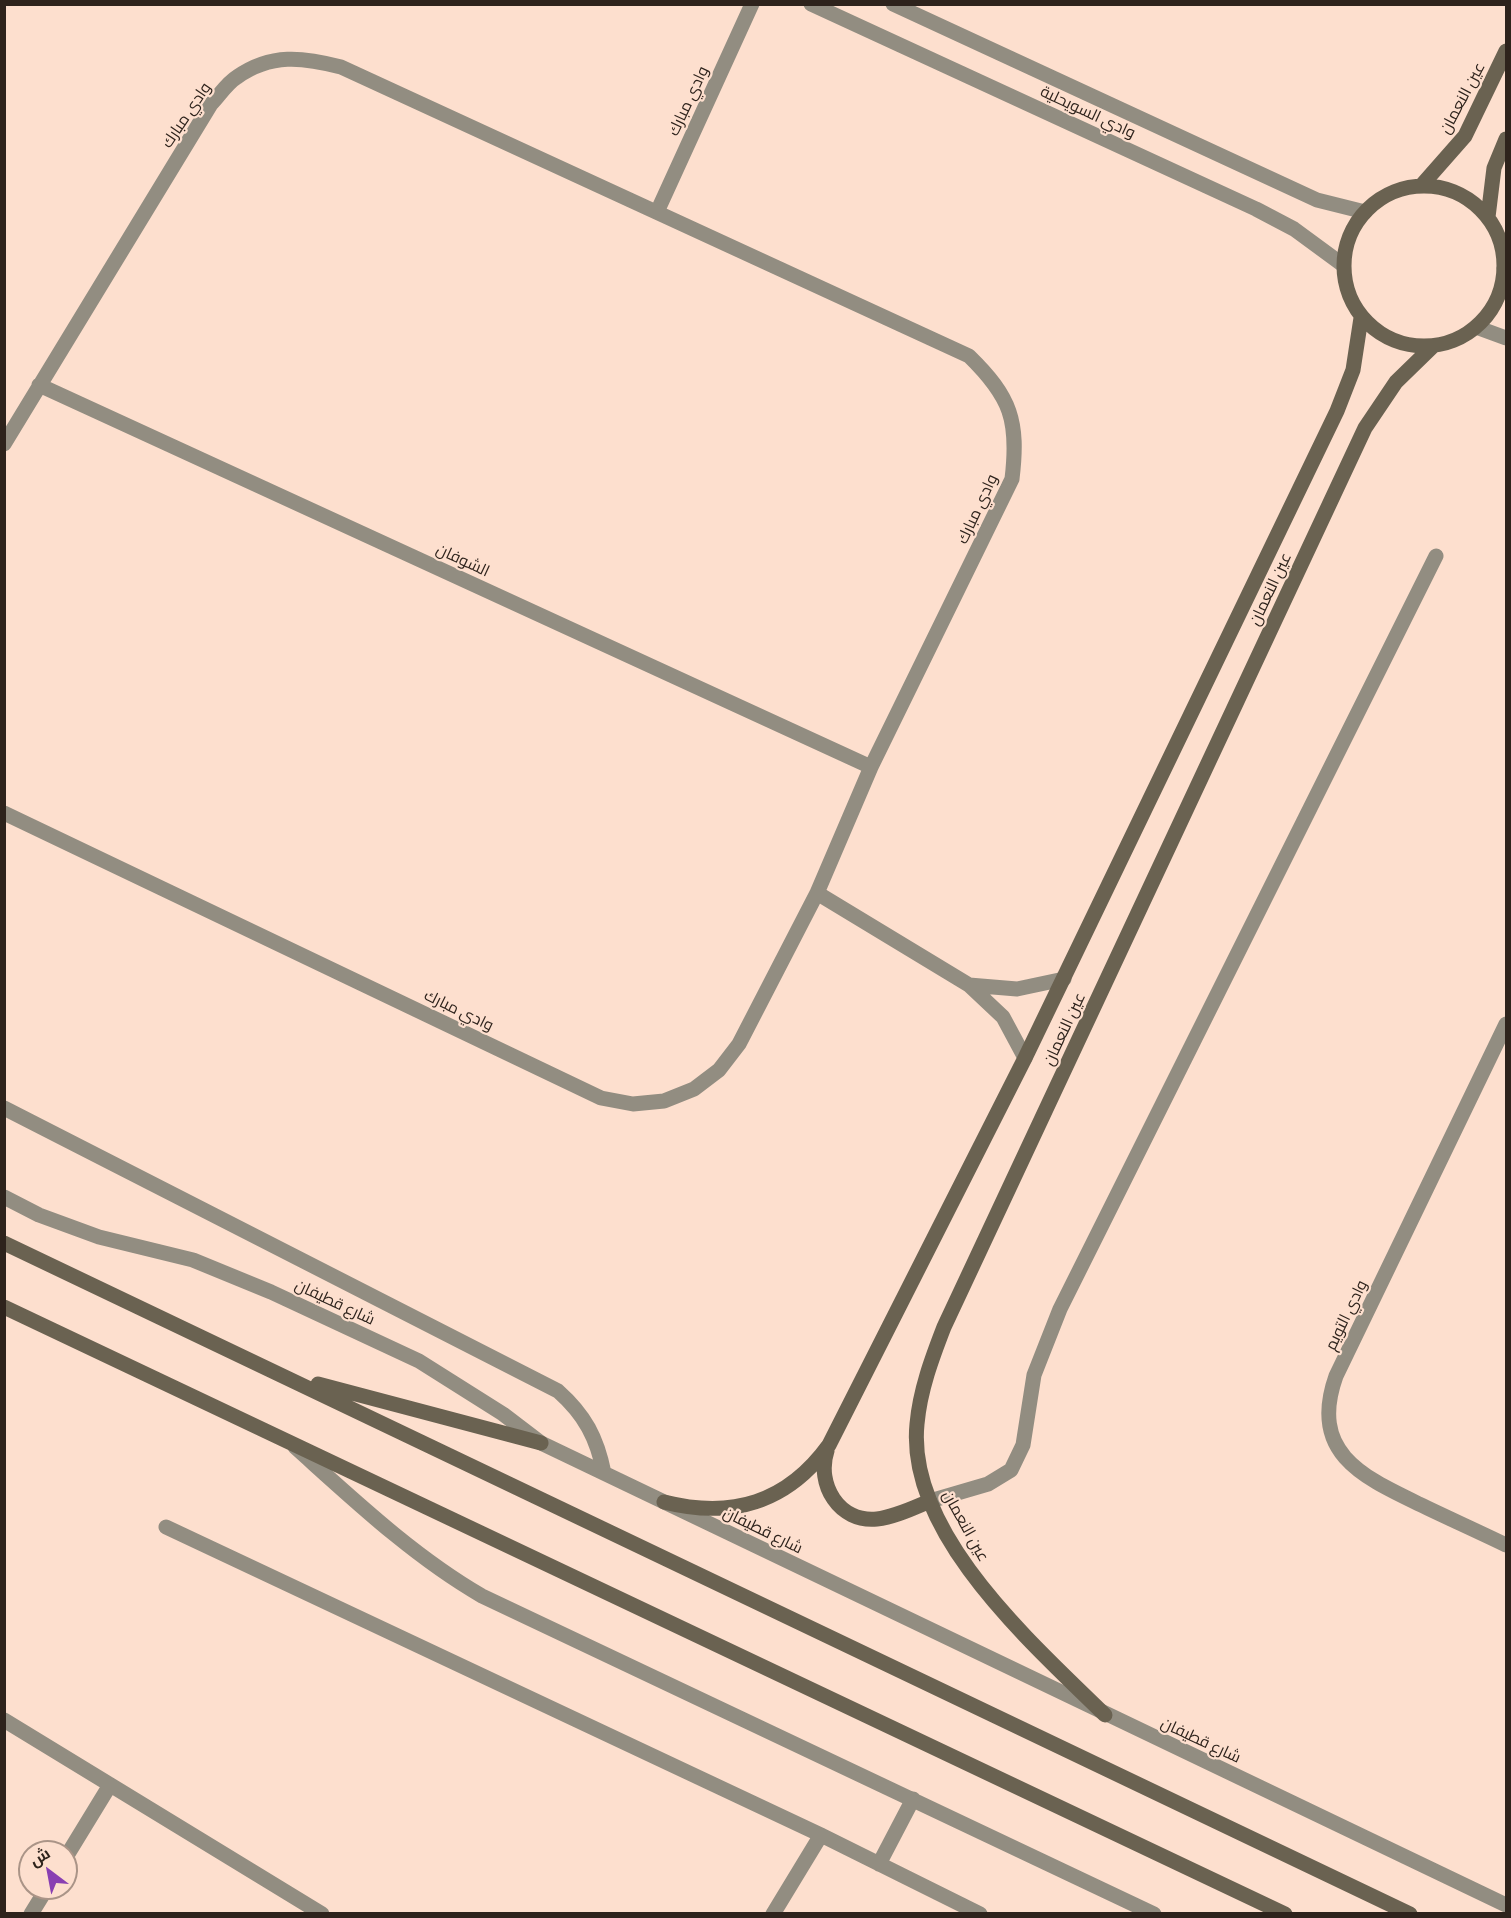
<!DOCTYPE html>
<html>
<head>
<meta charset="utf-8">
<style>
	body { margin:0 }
	#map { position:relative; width:1511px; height:1918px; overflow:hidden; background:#fddfce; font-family:Barlow,Cairo,sans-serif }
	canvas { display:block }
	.frame { position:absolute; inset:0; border:6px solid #2e231c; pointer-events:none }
	.north { position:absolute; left:18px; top:1840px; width:60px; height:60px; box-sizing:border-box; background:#fddfce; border:2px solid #aa9487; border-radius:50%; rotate:328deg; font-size:16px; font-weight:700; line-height:24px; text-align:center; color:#2e231c }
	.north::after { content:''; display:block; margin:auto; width:21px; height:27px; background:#893fb2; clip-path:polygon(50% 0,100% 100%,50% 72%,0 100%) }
</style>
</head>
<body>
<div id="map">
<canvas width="1511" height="1918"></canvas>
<div class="frame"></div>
<div class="north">ش</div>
</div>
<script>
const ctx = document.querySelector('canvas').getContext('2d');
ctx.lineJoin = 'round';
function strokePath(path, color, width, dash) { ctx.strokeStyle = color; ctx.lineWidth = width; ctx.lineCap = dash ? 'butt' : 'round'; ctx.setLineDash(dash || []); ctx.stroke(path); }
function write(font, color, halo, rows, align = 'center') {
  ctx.font = font + ' Barlow,Cairo,sans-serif'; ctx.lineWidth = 4.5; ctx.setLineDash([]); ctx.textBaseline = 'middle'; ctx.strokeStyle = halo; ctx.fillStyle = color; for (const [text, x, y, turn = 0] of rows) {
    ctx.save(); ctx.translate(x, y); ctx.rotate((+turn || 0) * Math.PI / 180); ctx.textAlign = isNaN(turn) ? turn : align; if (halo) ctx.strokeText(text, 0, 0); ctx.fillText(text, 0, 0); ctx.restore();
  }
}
strokePath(new Path2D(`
	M811,4l445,205 38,20 49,36
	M893,4l424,196 48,12
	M657,212l95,-208
	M1504,268l2,2
	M1476,327l30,11
	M39,385l832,382
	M4,444l207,-340c8,-8 16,-21 26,-27 34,-24 66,-20 104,-10l628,289c42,41 50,65 43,123l-141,288 -54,126 -78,151 -20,26 -25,19 -30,12 -31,3 -32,-6 -597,-285
	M817,893l152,92 34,32 22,41
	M969,985l48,4 47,-10
	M1506,1024l-170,352c-27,76 25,100 83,128 29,14 58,27 87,41
	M4,1108l554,283c27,24 39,47 46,82
	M4,1197l35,18 60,22 94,23 78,32 148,69 84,53 38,29 965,462
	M295,1447c59,53 118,109 187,149l672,318
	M930,1501l58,-17 23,-14 12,-25 11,-70 26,-66 376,-753
	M166,1527l655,308 159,79
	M4,1720l318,194
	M66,1857l44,-72
	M879,1864l34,-65
	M31,1914l16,-26
	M773,1914l48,-79`), '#928d81', 15);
strokePath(new Path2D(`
	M1344 266a80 80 0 1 1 160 0a80 80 0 1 1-160 0Z
	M1421,186l44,-50 41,-85
	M1488,217l6,-49 12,-29
	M4,1243l1406,671
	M4,1307l1281,607
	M318,1384l223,59
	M827,1451c-11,33 12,72 50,68 18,-2 36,-11 53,-18
	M664,1502c68,17 123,1 165,-57l196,-387 312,-647 16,-41 8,-52
	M1105,1715c-71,-70 -199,-181 -188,-291 3,-34 15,-66 27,-97l421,-899 31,-46 37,-36`), '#6a6251', 15);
write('16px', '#2e231c', '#fddfce', [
	["عين النعمان",1462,98,-62],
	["وادي مبارك",688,101,-65],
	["وادي السويحلية",1088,112,25],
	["وادي مبارك",186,115,-56],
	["وادي مبارك",977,509,-65],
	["الشوفان",463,560,25],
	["عين النعمان",1270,589,-65],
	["وادي مبارك",459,1010,26],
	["عين النعمان",1064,1029,-65],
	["شارع قطيفان",335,1302,25],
	["وادي التويم",1346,1315,-64],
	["عين النعمان",966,1526,61],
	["شارع قطيفان",763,1530,26],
	["شارع قطيفان",1201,1740,25]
]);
</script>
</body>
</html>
